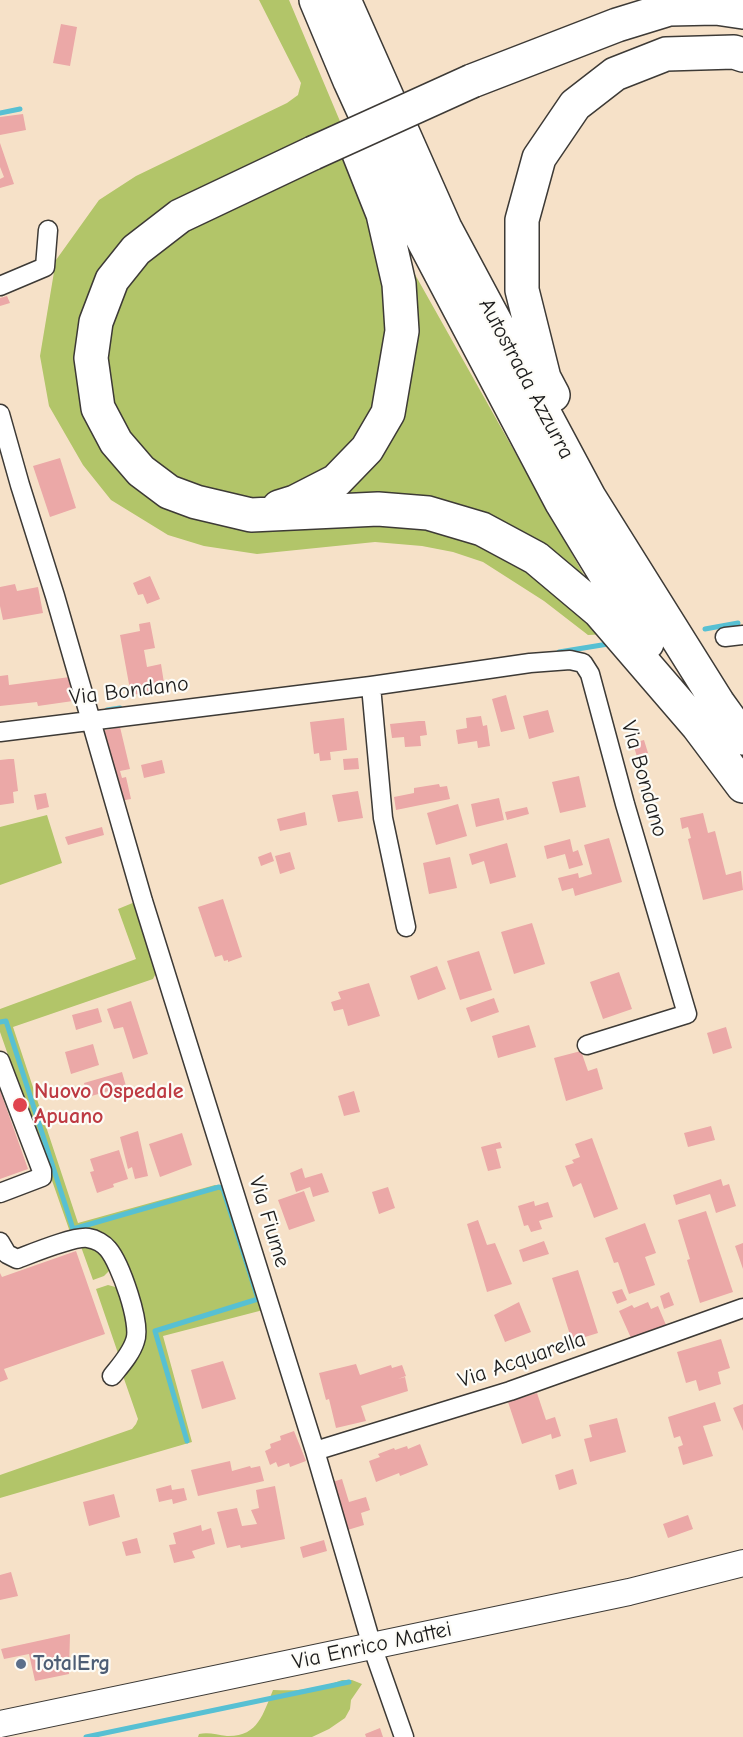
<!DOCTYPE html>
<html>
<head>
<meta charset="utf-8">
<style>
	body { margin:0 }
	canvas { display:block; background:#f6e1c8 }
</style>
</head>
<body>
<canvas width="743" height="1737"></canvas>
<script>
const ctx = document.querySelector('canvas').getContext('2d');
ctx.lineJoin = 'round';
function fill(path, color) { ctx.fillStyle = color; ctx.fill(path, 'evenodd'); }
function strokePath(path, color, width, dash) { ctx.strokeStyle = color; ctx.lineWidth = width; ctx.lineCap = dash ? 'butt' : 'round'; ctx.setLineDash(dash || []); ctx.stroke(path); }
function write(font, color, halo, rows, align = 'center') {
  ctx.font = font + ' "Comic Neue",sans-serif'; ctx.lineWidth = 4.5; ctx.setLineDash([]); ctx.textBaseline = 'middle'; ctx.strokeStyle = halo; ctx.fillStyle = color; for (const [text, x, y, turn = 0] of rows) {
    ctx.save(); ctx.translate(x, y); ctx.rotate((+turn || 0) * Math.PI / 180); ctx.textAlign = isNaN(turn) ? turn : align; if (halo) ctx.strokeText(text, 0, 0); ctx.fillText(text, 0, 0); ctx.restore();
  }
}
fill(new Path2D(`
	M259,0h30l53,126 -174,83 -87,128 72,158 246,24 105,31 105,84 -21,1 -44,-34 -61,-39 -30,-10 -31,-6 -47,-4 -118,12 -53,-8 -36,-11 -57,-35 -28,-35 -34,-59 -9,-50 16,-96 43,-60 37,-24 151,-73 11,-8 3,-12z
	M349,150l41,131 -2,103 -57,92 -63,25 -81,-11 -50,-38 -31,-56 -2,-70 12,-32 36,-47z
	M408,262l181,322 -57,-37 -211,-43 53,-49z
	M47,815l15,48 -62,22v-58z
	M135,902l22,69 -4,8 -140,48 65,196 137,-38 13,3 39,121 -104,27 29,106 -192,56v-23l132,-46 4,-5 2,-5 -16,-46 18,-27 -21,-89 -49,-25 -70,-200v-23l136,-50 -18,-50z
	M80,1244l16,2 16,22 -8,8 -11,4z
	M108,1285l11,3 12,43 -11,28 -24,-70z
	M342,1680h10l10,4 -11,16 -1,9 -5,9 -16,11 -17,8h-114l1,-3c10,-2 18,1 28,2 31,1 36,-22 46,-46 26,1 44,0 69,-10z`), '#b2c569');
strokePath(new Path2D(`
	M0,113l20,-4
	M705,629l33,-6
	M559,652l49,-8
	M107,710l13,-2
	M0,1022l6,-1 67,208 146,-42 4,2 35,110 -103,32 32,110
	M86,1737l263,-55`), '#57c0d3', 5);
fill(new Path2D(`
	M61,24l16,3 -7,39 -17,-3z
	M23,114l3,16 -26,5v-18z
	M0,143l14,41 -14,4v-9l4,-2 -4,-10z
	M7,296l3,7 -10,3v-8z
	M60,458l16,50 -26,9 -17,-51z
	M150,576l10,23 -13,5 -4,-10 -5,1 -5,-12z
	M15,584l2,7 21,-4 5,26 -40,7 -3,-14v-19z
	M150,622l5,26 -11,2 3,17 14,-3 3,19 -13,2 1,7 -21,3 -11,-60 20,-4 -1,-7z
	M8,675l1,10 61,-8 3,24 -35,5 -1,-4 -37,4v-30z
	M506,695l9,34 -14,3 -9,-33z
	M548,710l6,22 -25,7 -6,-23z
	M481,716l2,10 4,-1 3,21 -12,2 -1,-7 -19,3 -2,-14 11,-2 -1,-10z
	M344,718l3,32 -17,2 1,8 -11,1 -1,-8 -5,1 -4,-32z
	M419,721h6l2,14 -7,1 1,10 -16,1 -1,-10 -12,1 -2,-14z
	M120,727l10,42 -10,2 2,7 4,-1 5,22 -11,2 -18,-70z
	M644,740l4,13 -11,4 -4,-14z
	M358,758l1,11 -15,1 -1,-11z
	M9,759h5l4,32 -5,1 1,11 -14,2v-45z
	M162,760l3,13 -21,5 -3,-13z
	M579,776l7,31 -26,6 -8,-31z
	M439,784l1,3 7,-1 3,13 -54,11 -2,-13 20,-4v-5z
	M358,791l5,27 -25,4 -6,-27z
	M46,793l3,14 -12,3 -3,-15z
	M499,798l5,22 -28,7 -5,-23z
	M458,804l9,32 -31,9 -9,-32z
	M527,807l2,7 -22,6 -2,-8z
	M305,812l2,13 -27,6 -3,-12z
	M703,813l5,20 7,-2 11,44 15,-4 2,19 -40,10 -15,-61 3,-1 -3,-11 -6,2 -2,-11z
	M102,827l2,8 -36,10 -3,-8z
	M609,838l13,44 -47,14 -2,-8 -11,3 -4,-13 20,-5 1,5 13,-4 -8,-29z
	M570,839l3,13 5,-2 5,15 -14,4 -4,-15 -18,5 -3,-13z
	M507,843l9,34 -26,7 -6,-23 -12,4 -3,-11z
	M271,852l3,9 -13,5 -3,-9z
	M290,852l5,17 -15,5 -5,-18z
	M450,857l7,31 -28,6 -6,-31z
	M223,899l19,58 -14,5v-2l-4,1 -2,-6 -7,2 -17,-50z
	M532,923l13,41 -31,10 -13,-42z
	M479,951l13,39 -32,10 -13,-39z
	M437,966l9,23 -28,11 -8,-24z
	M619,972l13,37 -29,10 -13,-37z
	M369,983l11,33 -32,10 -5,-17 -9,2 -3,-9 10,-3 -3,-7z
	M494,998l5,14 -28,10 -5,-14z
	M131,1001l17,53 -15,5 -10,-32 -9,2 -7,-20z
	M98,1008l4,14 -26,8 -4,-15z
	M529,1025l7,22 -38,11 -6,-22z
	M726,1027l6,21 -19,6 -6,-21z
	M93,1044l6,21 -28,9 -6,-22z
	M581,1051l7,20 9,-3 6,21 -37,12 -12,-43z
	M122,1072l4,14 -38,11 -4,-14z
	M0,1090l28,79 -28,10z
	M354,1091l6,21 -16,4 -6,-20z
	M711,1126l4,14 -27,7 -4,-14z
	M138,1131l10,45 -13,3 -3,-12 -4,2 -8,-32z
	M182,1133l10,32 -32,12 -11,-33z
	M592,1138l26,71 -24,9 -13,-35 -8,4 -8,-21 9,-3 -2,-3 8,-3 -5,-13z
	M500,1142l2,6 -6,1 5,19 -13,3 -7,-24z
	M119,1150l9,29 -15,5 1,3 -17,6 -7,-21 4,-1 -4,-12z
	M302,1168l3,10 17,-5 7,19 -16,5 -3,-10 -14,5 -6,-19z
	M721,1179l2,7 6,-2 7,22 -20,7 -6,-19 -34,11 -3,-10z
	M388,1187l7,21 -16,6 -7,-22z
	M304,1191l11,30 -26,9 -11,-30z
	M534,1201l1,5 13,-4 5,15 -14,4 3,8 -11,3 -3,-7 -4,1 -6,-20z
	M706,1211l27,81 -33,11 -13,-43 3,-1 -12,-39z
	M478,1220l9,25 8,-2 17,41 -25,8 -20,-68z
	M645,1223l11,30 -11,4 10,28 -26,9 -11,-32 -4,1 -9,-25z
	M544,1241l5,13 -26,8 -4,-12z
	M743,1243v26l-8,-23z
	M76,1251l29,83 -101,35 4,10 -8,3v-109l2,4z
	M578,1270l20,63 -26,8 -20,-63z
	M622,1289l5,11 -10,4 -5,-12z
	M669,1292l5,13 -10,4 -4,-13z
	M519,1302l12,30 -26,10 -11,-27z
	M648,1302l3,7 7,-3 8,19 -35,13 -12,-27 13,-6 2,3z
	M721,1339l9,29 -12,4 3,12 -22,7 -3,-11 -10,3 -9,-31z
	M223,1361l13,38 -34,10 -11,-39z
	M356,1364l4,11 31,-10 1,3 10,-3 4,11 -8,3 7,-2 3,14 -47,15 5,15 -30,7 -7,-29 -3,1 -7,-27z
	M537,1393l9,27 9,-3 6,19 -9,3 -1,-5 -29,10 -14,-42z
	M715,1402l6,19 -18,5 10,30 -30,9 -5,-18 5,-2 -3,-9 -6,2 -6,-21z
	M743,1404v27l-10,-23z
	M617,1418l9,34 -36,10 -6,-23 8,-2 -3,-12z
	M294,1431l12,30 -16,6 -1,-4 -11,4 -2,-5 -6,3 -5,-14 6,-3 -1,-4 11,-4 -1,-4z
	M420,1444l8,21 -28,11 -1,-3 -23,9 -7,-21 11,-4 -2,-3 16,-6 1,2 12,-4 1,3z
	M230,1461l2,10 18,-5 1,2 9,-2 4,15 -66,15 -7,-26z
	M573,1469l4,15 -18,6 -4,-15z
	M342,1479l7,23 17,-5 4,13 -9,3 3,12 -23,7 -15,-48z
	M171,1485l1,5 12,-2 3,12 -14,4 -1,-5 -13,3 -3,-13z
	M275,1486l10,53 -44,9 -1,-3 -13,3 -10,-36 20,-4 5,18 15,-2 -6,-14 8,-2 -3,-18z
	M114,1494l6,23 -31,9 -6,-24z
	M688,1515l5,14 -25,9 -5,-14z
	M201,1525l1,6 9,-3 4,16 -23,7 3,7 -21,5 -5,-18 7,-1 -3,-11z
	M137,1538l4,15 -15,3 -4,-14z
	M324,1540l3,11 -24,7 -3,-11z
	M11,1572l7,24 -18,4v-25z
	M70,1634l-1,40 -34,7 -6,-27 -25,5 -3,-10z
	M380,1728l3,9h-17l-1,-3z`), '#eba8a7');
const street = new Path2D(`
	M0,286l45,-19 3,-37
	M0,414l20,71 35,111 88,305 172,550 57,195 32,91
	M725,637l18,-2
	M371,686l12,132 23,109
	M0,732l371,-46 159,-23 40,-3 13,3 7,11 35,130 62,210 -100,31
	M0,1061l42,110v6l-42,16
	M0,1242l7,12 10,5c16,-6 57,-23 71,-21 8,1 16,6 20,11 12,14 34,75 27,92 -4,13 -15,25 -23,35
	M315,1451l195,-60 233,-83`);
const secondary = new Path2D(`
	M0,1724l629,-132 114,-29`);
const highway = new Path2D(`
	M316,0l34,81 68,149 144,273 85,140
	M344,0l101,228 144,269 129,206 25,35
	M472,81l145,-56 52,-16 47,-1 27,4
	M313,153l-133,63 -44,34 -24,30 -16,42 -5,36 7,50 18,34 25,29 28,21 27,10 55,13 127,-6 50,4 54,16 54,29 63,53 99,115 45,60
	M553,395l-9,-17 -22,-88v-70l17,-62 36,-53 40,-31 51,-20 68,-2 9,3
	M279,507l16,-5 41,-21 31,-32 21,-36 14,-82 -3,-47 -16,-70 -31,-78`);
strokePath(street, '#3d3a36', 21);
strokePath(secondary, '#3d3a36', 28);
strokePath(highway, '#3d3a36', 36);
strokePath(street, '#fff', 18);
strokePath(secondary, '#fff', 26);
strokePath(highway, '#fff', 33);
const highwayBridge = new Path2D(`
	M313,153l159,-72`);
strokePath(highwayBridge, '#3d3a36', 36, []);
strokePath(highwayBridge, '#fff', 33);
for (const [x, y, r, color] of [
	[20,1105,8,"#e0444e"],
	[21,1664,6,"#5c6f8a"]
]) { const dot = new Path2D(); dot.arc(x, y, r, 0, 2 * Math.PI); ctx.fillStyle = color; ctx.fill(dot); strokePath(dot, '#fdfcf7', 2); }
write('22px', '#1c1c1c', '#fdfcf7', [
	["Autostrada Azzurra",526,379,62],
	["Via Bondano",129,691,-7],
	["Via Bondano",644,779,74],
	["Via Fiume",269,1222,73],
	["Via Acquarella",522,1360,-19],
	["Via Enrico Mattei",372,1646,-12]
]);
write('bold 22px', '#be3a42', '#fdfcf7', [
	["Nuovo Ospedale",34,1092],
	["Apuano",34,1117]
], 'left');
write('bold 22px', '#4e5e75', '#fdfcf7', [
	["TotalErg",33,1664]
], 'left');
</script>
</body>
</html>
